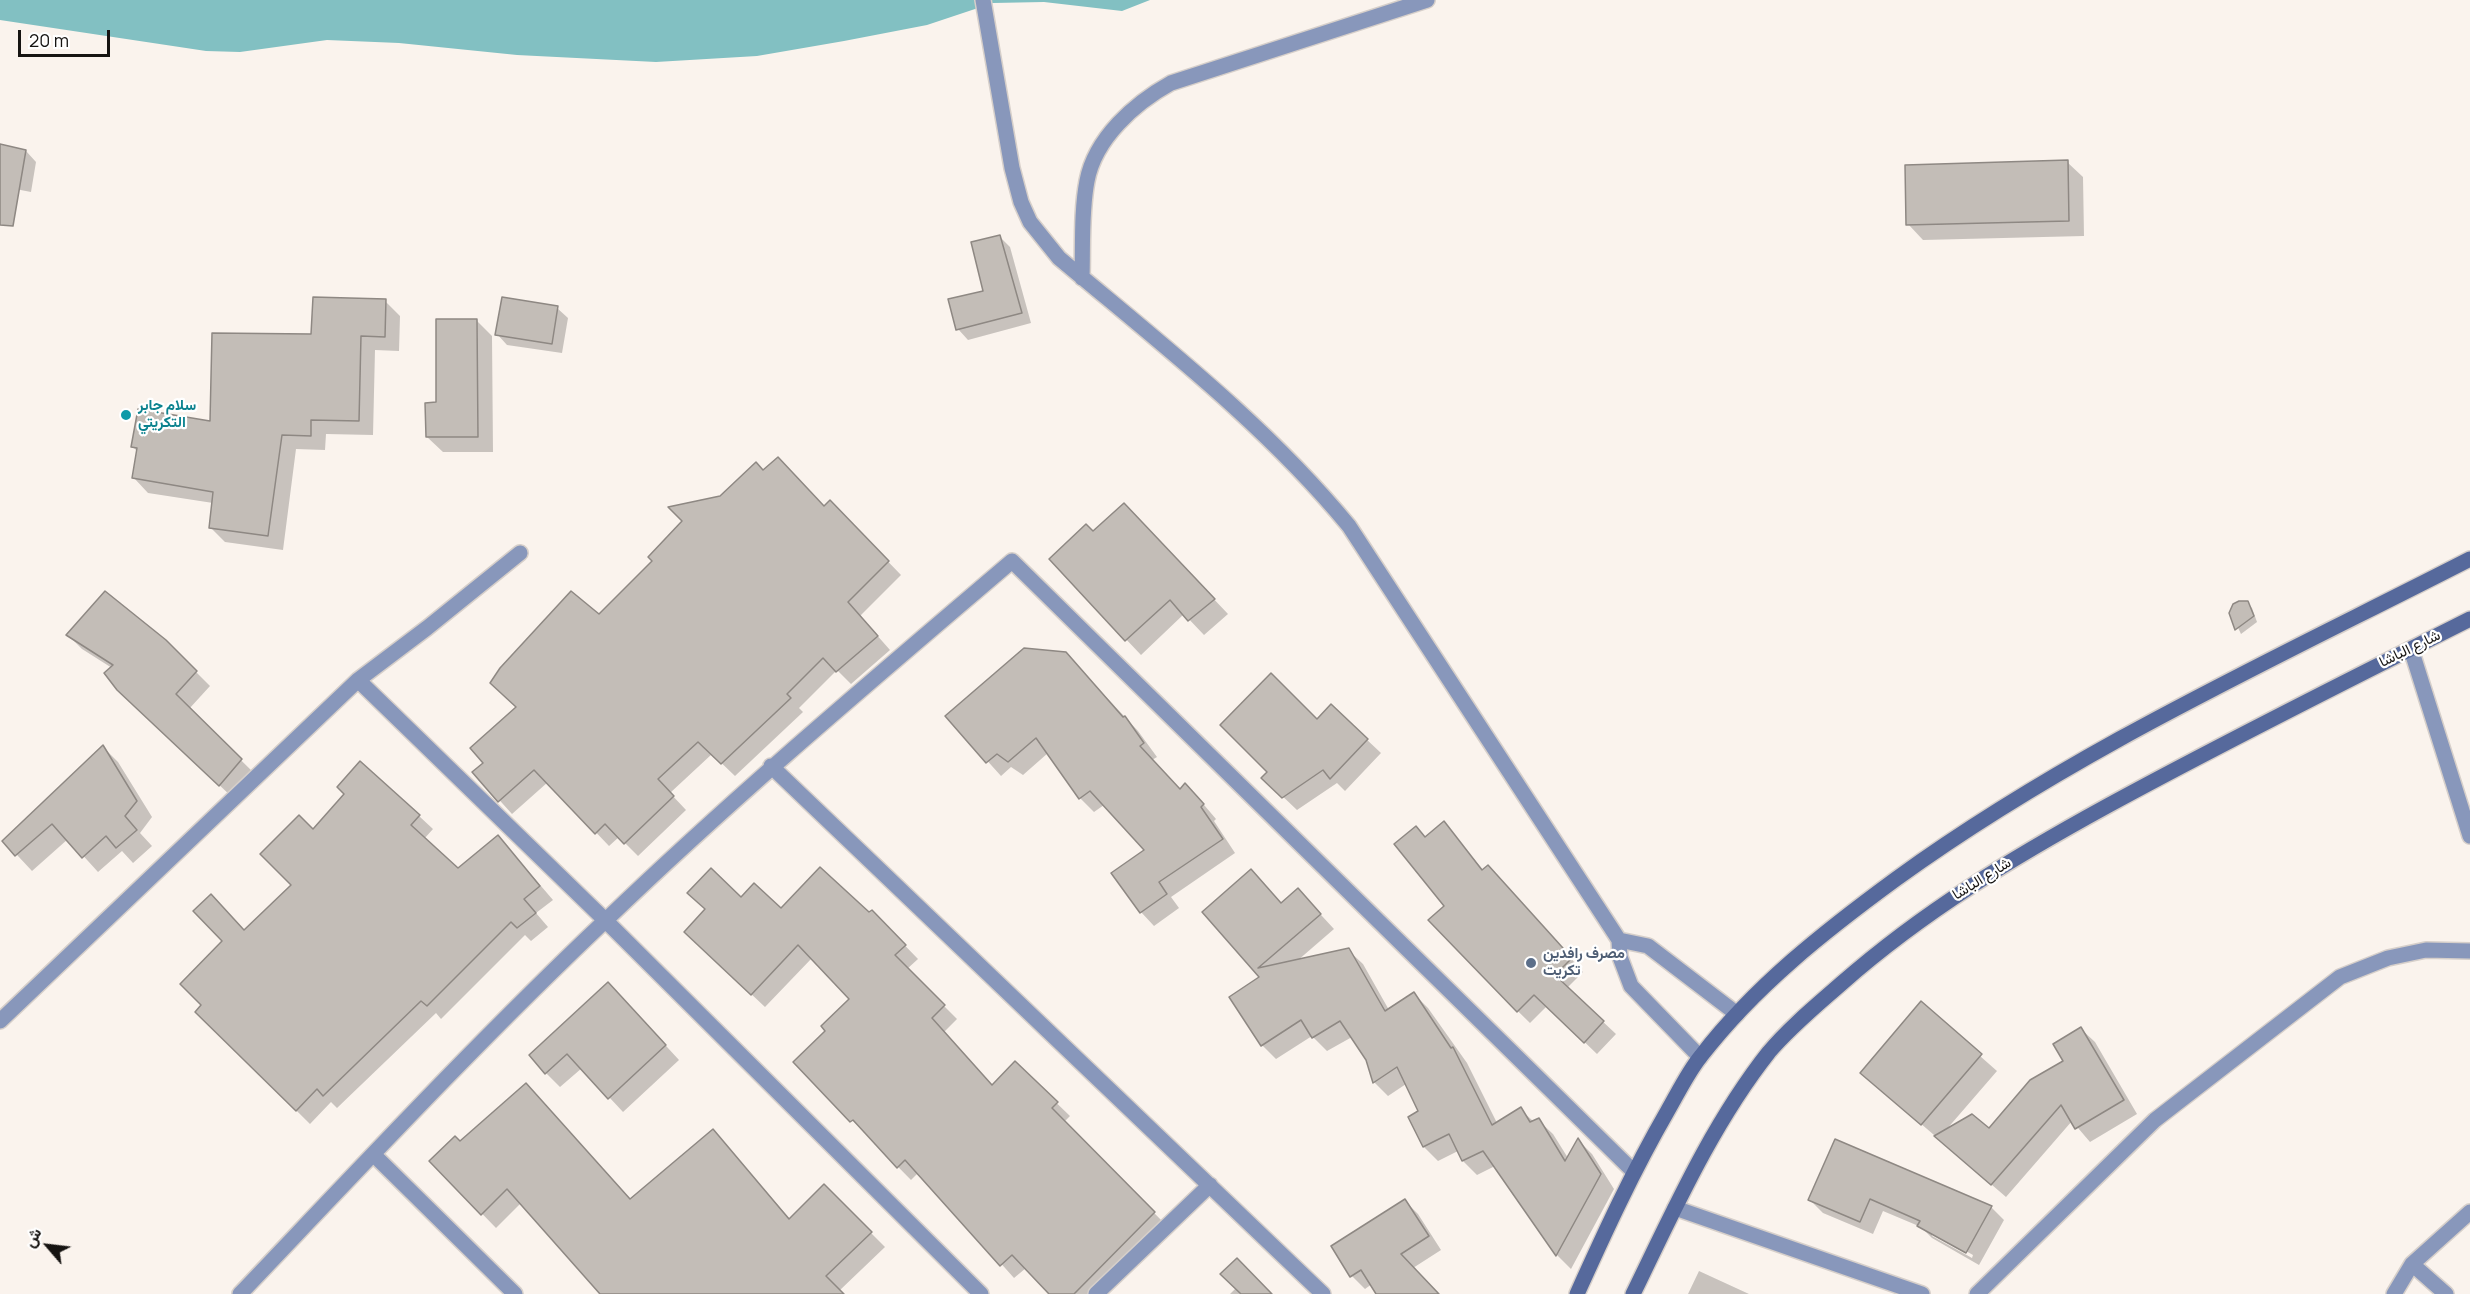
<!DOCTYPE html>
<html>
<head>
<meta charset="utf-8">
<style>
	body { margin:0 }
	#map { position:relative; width:2470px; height:1294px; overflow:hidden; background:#faf3ed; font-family:Manrope,Vazirmatn,sans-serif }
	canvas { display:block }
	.north { position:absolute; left:18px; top:1216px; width:60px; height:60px; -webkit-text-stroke:4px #fff; paint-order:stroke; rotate:298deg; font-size:16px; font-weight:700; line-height:24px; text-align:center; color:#161412 }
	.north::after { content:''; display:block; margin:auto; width:21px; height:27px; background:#161412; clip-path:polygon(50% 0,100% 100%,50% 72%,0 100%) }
	.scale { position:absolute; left:18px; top:30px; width:92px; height:27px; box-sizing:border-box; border:3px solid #161412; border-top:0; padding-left:8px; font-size:18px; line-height:21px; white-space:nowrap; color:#161412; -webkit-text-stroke:4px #fff; paint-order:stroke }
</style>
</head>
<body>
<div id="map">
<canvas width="2470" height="1294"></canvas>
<div class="north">ش</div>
<div class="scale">20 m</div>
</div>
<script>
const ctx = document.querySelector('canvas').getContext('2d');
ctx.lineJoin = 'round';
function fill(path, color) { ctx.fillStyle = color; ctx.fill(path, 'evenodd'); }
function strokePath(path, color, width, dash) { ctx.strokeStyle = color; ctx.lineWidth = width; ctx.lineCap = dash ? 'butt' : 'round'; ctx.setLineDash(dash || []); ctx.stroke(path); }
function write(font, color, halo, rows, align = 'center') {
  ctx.font = font + ' Manrope,Vazirmatn,sans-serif'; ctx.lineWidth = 4.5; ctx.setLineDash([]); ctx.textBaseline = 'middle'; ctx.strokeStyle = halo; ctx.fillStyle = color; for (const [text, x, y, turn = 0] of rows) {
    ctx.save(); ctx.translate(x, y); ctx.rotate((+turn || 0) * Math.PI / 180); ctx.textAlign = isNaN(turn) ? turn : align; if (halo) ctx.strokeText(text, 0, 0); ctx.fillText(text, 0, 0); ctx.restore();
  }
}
fill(new Path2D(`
	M0,0h1150l-28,11 -78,-9 -51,1 -66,22 -83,16 -87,15 -101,6 -139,-7 -118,-12 -72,-3 -87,12 -34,-1 -206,-31z`), '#82c0c2');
fill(new Path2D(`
	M0,145l26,6 10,11 -5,30 -31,-6z
	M2067,162l16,15 1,59 -161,4 -15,-16z
	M1000,237l10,10 21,76 -63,17 -10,-11 26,-37z
	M385,301l15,15 -1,35 -24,-1 -2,85 -47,-1 -1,16 -29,-1 -13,101 -58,-8 -15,-15 3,-24 -65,-10 -14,-15 4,-26 -5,-5 78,-25 102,-86z
	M557,308l11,10 -6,35 -55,-8 -10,-11z
	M476,320l16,16 1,116h-50l-16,-15 11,-33z
	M764,472l60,36 19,7 58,60 -41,41 30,34 -39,34 -14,-14 -38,38 4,4 -68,64 -23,-22 -42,39 16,17 -48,46 -19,-19 -10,9 -61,-64 -36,32 -38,-42 11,-9 33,-55 81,-92 121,-118z
	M1138,519l90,95 -24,21 -20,-21 -43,41 -90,-95 42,-27z
	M2247,603l5,5 5,14 -16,12 -10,-21z
	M68,635l97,6 45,45 -21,23 66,65 -21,25 -101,-96 -21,-35 -30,-19z
	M1066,654l72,77 19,26 -5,3 28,30 19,9 17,20 -2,2 21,32 -64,44 8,11 -25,18 -13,-14 5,-62 -42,-45 -10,7 -14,-14 -32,-45 -25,22 -12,-8 -10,9 -54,-60z
	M1331,706l50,47 -36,38 -8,-8 -40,27 -20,-19 -8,-19z
	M103,747l15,15 34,55 -12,16 12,13 -19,17 -11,-12 -24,21 -30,-33 -36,32 -28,-30z
	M419,816l14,13 -9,10 34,31 53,-19 42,49 -17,13 12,14 -17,14 -6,-6 -84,84 -5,-6 -99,95 -6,-6 -21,22 -113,-112 6,-7 42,-74 48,-46 20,-54z
	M1444,823l40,48 16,8 83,93 -16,16 49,46 -19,20 -50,-48 -17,17 -53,-52 -46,-51 15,-14 -20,-68z
	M1251,871l31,33 16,-14 36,39 -37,32 51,-11 15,14 26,46 25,-16 14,14 39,55 30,60 23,-14 14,13 4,-2 15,14 15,24 10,-18 14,14 22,35 -43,80 -14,-14 -62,-89 -18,9 -14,-14 -5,-10 -20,10 -14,-14 -4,-35 -14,-28 -18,12 -14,-14 -7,-22 -15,-23 -25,14 -15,-15 -36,23 -14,-14 -1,-67 -57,-66z
	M741,899l40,11 88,5 16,10 33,34 -11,10 50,50 -13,13 49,54 22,-23 55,53 -6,6 103,104 -67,68h-49l-25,-26 -12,10 -95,-106 -8,8 -116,-118 32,-31 24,-32 -39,-41 -47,49 -66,-62z
	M622,998l57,62 -56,52 -41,-44 -22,19 -14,-14z
	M1921,1004l76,67 -51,59h43l76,-69 16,-32 14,13 42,72 -47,28 -18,-21 -66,76 -144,-124z
	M540,1099l91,101 82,-69 78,89 33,-34 61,61 -46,44 3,3h-241l-80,-91 -25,25 -65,-67z
	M1836,1141l155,66 13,13 -25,45 -47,-27 -11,-11 -38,-16 -10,23 -50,-21 -13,-13zM1932,1232l41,23 -1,3 -40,-22z
	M1405,1201l13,13 23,36 -28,18 25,26h-60l-6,-10 -7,5 -13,-13z
	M1699,1271l50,23h-61z
	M1236,1288l35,6h-41z`), '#0003');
const building = new Path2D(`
	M0,144l26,6 -13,76 -13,-1z
	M2068,160l1,61 -163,4 -1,-60z
	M1000,235l22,78 -66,17 -8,-31 35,-8 -12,-49z
	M313,297l73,2 -1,38 -24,-1 -2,85 -48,-1v16l-29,-1 -14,101 -59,-8 4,-36 -81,-14 5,-30 -6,-1 7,-38 72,12 2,-88 99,1z
	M502,297l56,9 -6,38 -57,-9z
	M436,319h41l1,118h-52l-1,-34 11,-1z
	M778,457l46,49 6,-6 59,61 -41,41 30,34 -42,36 -13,-14 -36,36 4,4 -70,66 -23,-22 -40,37 16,17 -50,48 -19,-20 -10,10 -61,-64 -36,32 -26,-30 11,-9 -13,-15 46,-41 -26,-24 10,-15 71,-77 28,23 53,-53 -4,-4 34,-36 -14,-14 52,-11 36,-34 7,8z
	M1124,503l91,96 -27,22 -18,-21 -45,41 -76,-82 37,-35 7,7z
	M105,591l61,49 31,31 -21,23 66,65 -23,27 -102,-96 -13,-17 9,-8 -47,-30z
	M2239,601h9l6,15 -19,14 -6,-17 4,-9z
	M1024,648l42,4 57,65 2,-1 19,27 -4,3 40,43 5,-6 19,21 -3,3 22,32 -64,43 8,12 -27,19 -29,-40 33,-23 -54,-59 -11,8 -43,-61 -28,24 -11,-8 -11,9 -41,-47z
	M1271,673l46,46 14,-15 37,35 -38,40 -7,-9 -41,28 -21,-20 6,-6 -47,-47z
	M103,745l34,56 -12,15 12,14 -21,18 -10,-12 -24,22 -30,-34 -37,32 -13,-15z
	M360,761l60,54 -9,10 47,43 40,-33 42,51 -16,13 12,14 -19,15 -6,-6 -84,84 -6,-5 -98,95 -6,-7 -21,22 -101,-99 6,-7 -21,-21 42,-43 -29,-30 18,-17 33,36 47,-45 -31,-31 39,-39 14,14 31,-35 -7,-7z
	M1444,821l38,49 6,-5 84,93 -17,17 49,46 -20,22 -50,-48 -17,17 -89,-92 16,-14 -50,-62 22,-18 9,11z
	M820,867l49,45 3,-2 34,35 -11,10 50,50 -13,13 60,67 23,-24 43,41 -6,6 103,104 -81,82h-25l-37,-39 -12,11 -95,-106 -8,8 -44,-48 -3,2 -57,-60 32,-31 -4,-5 28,-27 -51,-54 -47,50 -67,-63 21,-23 -18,-16 24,-25 30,29 13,-14 27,25z
	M1251,869l30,34 17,-15 23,26 -63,54 91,-20 36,63 29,-19 37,56 2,-1 39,78 29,-18 9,15 9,-4 26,43 13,-23 23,36 -45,82 -73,-105 -21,10 -13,-27 -26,13 -15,-30 10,-6 -21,-44 -24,16 -7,-23 -26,-39 -28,17 -11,-18 -40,26 -32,-49 30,-20 -57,-65z
	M608,982l58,63 -58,54 -41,-45 -22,20 -16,-19z
	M1921,1001l61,53 -61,71 -61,-52z
	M2081,1027l43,73 -49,29 -14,-24 -70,80 -57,-49 38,-22 17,14 41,-48 33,-19 -10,-17z
	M526,1083l104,116 83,-70 76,90 35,-35 48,48 -46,44 18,18h-244l-93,-105 -26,26 -52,-54 26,-25 5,5z
	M1835,1139l157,67 -26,47 -49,-27 3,-5 -50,-22 -10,23 -52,-22z
	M1405,1199l24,37 -28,18 38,40h-63l-15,-24 -11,7 -19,-31z
	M1237,1258l35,36h-31l-21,-20z`);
fill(building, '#c3bdb7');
strokePath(building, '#8e8883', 1.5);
const street = new Path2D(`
	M983,0l29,168 9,34 9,20 29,36c101,85 206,166 290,268l270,414 1,17 11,29 69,71
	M1082,278c1,-32 -1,-66 5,-97 8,-43 48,-78 84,-98l256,-83
	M2411,649l59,187
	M358,680l247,240 376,374
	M771,766l552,528
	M1619,940l29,6 89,68
	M0,1021l358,-341 69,-52 93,-75
	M373,1154l142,140
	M1675,1208l247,86
	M2412,1264l34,30
	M240,1294c120,-126 240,-255 367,-375 130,-125 268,-241 405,-358l621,610
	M1096,1294l114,-109
	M1977,1294l178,-174 185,-143 48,-19 38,-8 44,1
	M2394,1294l18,-30 58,-52`);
const secondary = new Path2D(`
	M1577,1294c28,-62 56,-123 90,-182 11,-19 21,-40 34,-56 54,-70 124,-125 195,-177 178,-129 379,-220 574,-320
	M1633,1294c40,-82 79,-170 136,-242 21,-25 48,-47 73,-69 82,-72 172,-126 267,-178 119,-65 240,-125 361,-186`);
strokePath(street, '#d6cfca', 18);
strokePath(secondary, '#d6cfca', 18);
strokePath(street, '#8897bb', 15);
strokePath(secondary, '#56699c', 15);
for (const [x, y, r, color] of [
	[126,415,6,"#0f9aa8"],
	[1531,963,6,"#5c6f8a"]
]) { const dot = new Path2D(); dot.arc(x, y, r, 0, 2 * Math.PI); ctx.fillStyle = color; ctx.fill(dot); strokePath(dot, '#fff', 2); }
write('bold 15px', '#0d838f', '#fff', [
	["سلام جابر",138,406],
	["التكريتي",138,423]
], 'left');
write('15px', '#161412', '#fff', [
	["شارع الباشا",2410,649,-26],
	["شارع الباشا",1982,879,-32]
]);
write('bold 15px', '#4e5e75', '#fff', [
	["مصرف رافدين",1543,954],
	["تكريت",1543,971]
], 'left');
</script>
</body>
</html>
